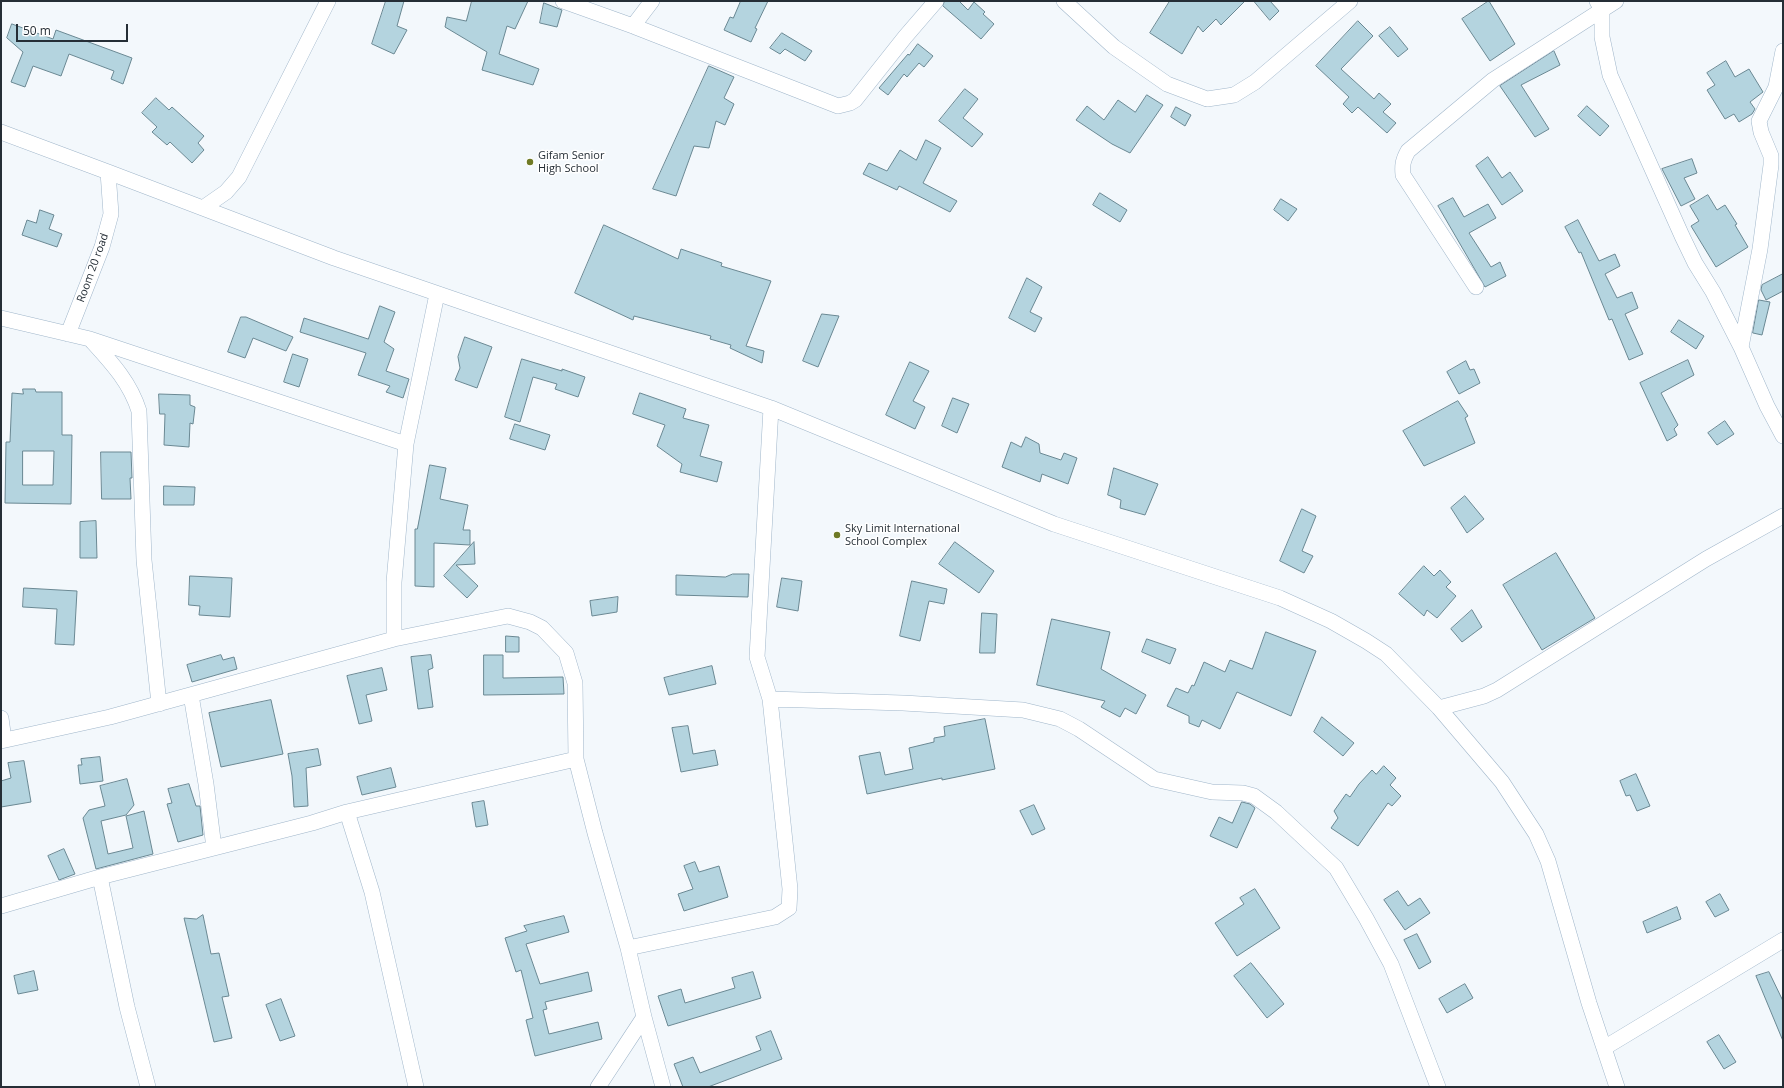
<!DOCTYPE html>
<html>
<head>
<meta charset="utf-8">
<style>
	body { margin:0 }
	#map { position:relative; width:1784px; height:1088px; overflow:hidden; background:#f3f8fc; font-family:"Open Sans",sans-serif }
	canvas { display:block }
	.frame { position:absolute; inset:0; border:2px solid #252e36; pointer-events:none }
	.scale { position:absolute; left:16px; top:24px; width:112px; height:18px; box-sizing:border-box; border:2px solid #252e36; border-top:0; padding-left:5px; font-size:12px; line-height:14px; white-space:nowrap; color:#252e36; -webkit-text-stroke:3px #fff; paint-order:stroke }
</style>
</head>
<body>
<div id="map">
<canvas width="1784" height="1088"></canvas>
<div class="frame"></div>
<div class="scale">50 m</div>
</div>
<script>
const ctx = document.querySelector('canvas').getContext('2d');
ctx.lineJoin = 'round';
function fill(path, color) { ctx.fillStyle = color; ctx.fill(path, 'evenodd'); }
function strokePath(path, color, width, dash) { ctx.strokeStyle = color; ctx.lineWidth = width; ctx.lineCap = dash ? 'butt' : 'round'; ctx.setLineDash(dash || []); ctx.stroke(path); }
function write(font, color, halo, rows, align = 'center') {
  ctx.font = font + ' "Open Sans",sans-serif'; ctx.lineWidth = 3; ctx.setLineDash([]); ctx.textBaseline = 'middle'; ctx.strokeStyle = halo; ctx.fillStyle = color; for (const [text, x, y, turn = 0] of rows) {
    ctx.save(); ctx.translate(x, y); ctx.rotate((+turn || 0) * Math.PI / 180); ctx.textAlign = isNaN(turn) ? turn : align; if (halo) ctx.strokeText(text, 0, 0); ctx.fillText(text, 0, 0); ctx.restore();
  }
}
const building = new Path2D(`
	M386,1h18l-7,25 10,4 -13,24 -22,-10z
	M472,1h56l-13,28 -8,-3 -8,28 40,15 -6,16 -51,-15 5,-18 -42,-25 2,-10 19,4z
	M741,1h27l-13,27 2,1 -6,13 -27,-12 6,-13 3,1z
	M945,1h14l9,9 6,-8 11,10 -2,2 11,10 -13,15 -38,-33z
	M1170,1h75l-24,24 -5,-6 -13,13 -5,-6 -16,28 -32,-21z
	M1254,1h16l9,10 -9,9z
	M1489,1l26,43 -25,17 -28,-42z
	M544,3l18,7 -5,17 -17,-4z
	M1358,21l15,15 -32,33 33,30 5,-6 12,11 -8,8 13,11 -9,10 -29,-26 -6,6 -9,-9 6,-7 -33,-31z
	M12,24l41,15 3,-9 76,28 -9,26 -12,-5 3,-8 -45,-17 -8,22 -28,-10 -8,21 -14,-5 12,-30 -16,-14z
	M1390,27l18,22 -10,8 -19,-21z
	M782,33l30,18 -7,10 -20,-12 -5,5 -10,-6z
	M918,44l15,12 -9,11 -5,-4 -12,14 -3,-3 -16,21 -9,-7 29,-34 1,1z
	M1554,51l6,14 -39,20 28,44 -14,8 -35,-51z
	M1726,61l9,16 14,-8 14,23 -13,10 5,7 -3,5 -13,8 -5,-8 -9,5 -18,-29 8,-5 -8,-12z
	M709,66l25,11 -10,21 10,6 -9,21 -9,-4 -7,27 -15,-2 -18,50 -23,-7z
	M965,89l13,10 -15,19 20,16 -11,13 -33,-26z
	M1147,95l16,10 -33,48 -18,-9 -36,-24 11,-14 17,14 14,-20 17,12z
	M156,98l13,12 3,-3 32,29 -6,7 6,7 -12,13 -22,-21 -3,3 -15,-13 5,-5 -15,-14z
	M1587,106l22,20 -9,10 -22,-20z
	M1176,107l15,8 -6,11 -14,-9z
	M926,140l15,8 -18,35 34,18 -7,11 -51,-26 -2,4 -34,-16 6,-11 18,8 13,-21 16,10z
	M1488,157l14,21 8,-6 13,19 -21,14 -26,-39z
	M1692,159l5,14 -13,5 11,21 -14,7 -19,-37z
	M1100,193l27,17 -7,12 -27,-17z
	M1708,195l9,15 8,-5 12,19 -2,1 13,22 -32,20 -25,-41 8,-5 -9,-15z
	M1453,198l11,19 24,-13 8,14 -27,15 22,34 9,-5 6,14 -21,11 -47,-81z
	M1281,199l16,10 -9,12 -14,-11z
	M40,210l14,5 -5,14 13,5 -5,13 -35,-12 5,-15 9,3z
	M1578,220l21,41 16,-7 5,12 -15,8 12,24 15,-6 6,16 -13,6 18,40 -14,6 -17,-41 -3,1 -28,-68 -2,1 -14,-26z
	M604,225l74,34 3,-10 41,14 -1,3 50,15 -25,65 18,5 -2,12 -32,-15 1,-3 -21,-6 1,-3 -77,-20 -1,4 -58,-27z
	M1783,274v17l-17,9 -5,-10 1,-5z
	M1027,278l15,9 -12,25 12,6 -7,14 -26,-14z
	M1759,300l11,2 -8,33 -9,-2z
	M380,306l15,6 -11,30 10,7 -8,22 23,8 -6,19 -17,-6 4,-6 -32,-11 8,-22 -66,-21 4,-14 64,21z
	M822,314l17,2 -21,51 -15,-6z
	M241,317h5l47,20 -7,14 -33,-13 -8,20 -17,-6z
	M1679,320l25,16 -8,13 -25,-17z
	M465,337l27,10 -15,41 -22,-8 5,-12 -2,-11z
	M293,354l15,5 -9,28 -15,-5z
	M522,359l40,12v-2l23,8 -7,20 -23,-8 2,-5 -24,-7 -13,45 -15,-5z
	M1688,360l6,15 -33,18 17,32 -4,4 3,6 -10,6 -27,-58z
	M1466,361l4,9 4,-1 6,14 -21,11 -12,-22z
	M910,362l19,9 -16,30 12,6 -10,22 -29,-14z
	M23,389h12l1,3h26v43h10l-1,69 -66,-1 1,-61h4l2,-49 11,1zM23,451h31l-1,34h-30z
	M640,393l46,16 -3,9 26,7 -9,31 22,6 -5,20 -37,-10 2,-8 -25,-18 8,-21 -32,-11z
	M159,394l31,1v10l5,2 -2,17 -3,-1 -1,24 -25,-2 1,-31h-5z
	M953,398l16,6 -12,29 -15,-7z
	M1458,401l10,15 -3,2 10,25 -51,23 -21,-35z
	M1725,421l9,13 -17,11 -9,-12z
	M515,424l35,11 -5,15 -35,-11z
	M1026,437l13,7 1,9 21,7 3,-7 13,5 -9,26 -26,-10 -2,8 -38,-15 9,-25 10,5z
	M101,452h30l1,26h-2l1,21h-29z
	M430,465l16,3 -6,31 28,6 -5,25h7v15l-36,-2v44l-19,-1v-57h2z
	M1114,468l44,16 -13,31 -25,-7 1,-8 -13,-5z
	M164,486l31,1 -1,18h-30z
	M1465,496l19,23 -17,14 -16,-25z
	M1302,509l14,7 -14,35 11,5 -9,17 -24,-12z
	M96,521l1,37h-17v-36z
	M474,542l1,22 -19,1 22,21 -11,12 -23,-22z
	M955,542l39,29 -15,22 -40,-29z
	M1556,553l39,65 -53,32 -39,-65z
	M1424,566l10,10 6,-6 11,12 -5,5 10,9 -19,22 -10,-8 -3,6 -25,-22z
	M733,574h16l-1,23 -72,-2v-20l49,2z
	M190,576l42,2 -2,39 -31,-2 1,-9 -11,-1z
	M782,578l20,3 -4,30 -21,-4z
	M912,581l35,8 -3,15 -15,-3 -9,40 -20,-5z
	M24,588l53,3 -3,54 -19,-1 2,-35 -34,-2z
	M618,597l-1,15 -25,4 -2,-15z
	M1472,610l10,17 -20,15 -11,-13z
	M982,613l15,1 -2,39h-15z
	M1052,619l58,13 -9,37 45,26 -10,19 -11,-6 -5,9 -19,-10 4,-6 -68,-16z
	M1266,632l50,19 -25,65 -54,-24 -17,37 -18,-9 -3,7 -10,-4v-7l-22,-10 9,-18 12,5 4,-8 2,1 10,-24 21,10 5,-12 22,9z
	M506,636l13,1v15h-13z
	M1147,639l29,10 -6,15 -28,-12z
	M221,655l2,5 11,-3 3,12 -45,13 -5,-17z
	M431,655l2,13 -5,2 5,37 -15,2 -7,-52z
	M484,655h19v23l60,-1 1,17 -80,1z
	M712,666l4,18 -47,11 -5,-17z
	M382,668l5,22 -21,5 6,26 -13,3 -12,-48z
	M271,700l12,54 -62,13 -12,-54z
	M1322,717l32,26 -11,13 -29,-24z
	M985,719l10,50 -53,11v-2l-75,16 -8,-38 21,-4 5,23 28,-6 -4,-21 25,-6v-4l11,-2 -1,-9z
	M688,726l5,28 22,-4 3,15 -37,7 -9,-44z
	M318,749l3,16 -15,3 2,38 -14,1 -2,-31 -4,-22z
	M100,757l3,24 -23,3 -2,-19h4l-1,-6z
	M24,761l7,41 -30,5v-26l10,-3 -3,-15z
	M1384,766l12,12 -6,7 11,11 -9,10 -4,-3 -30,43 -27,-18 7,-10 -4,-7 12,-17 4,3 9,-13 13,-14 4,4z
	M391,768l5,19 -34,8 -5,-18z
	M1636,774l14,32 -13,5 -7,-16 -4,1 -6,-15z
	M127,779l7,26 -8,10 -25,6 7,33 25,-6 -7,-32 18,-5 9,43 -57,15 -13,-51 6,-8 16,-4 -5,-20z
	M189,784l7,22h4l3,29 -25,7 -11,-38 5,-1 -4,-14z
	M484,801l4,24 -12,2 -4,-24z
	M1242,802l8,2 5,4 -18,40 -27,-12 9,-19 13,6z
	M1034,805l11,24 -13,6 -12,-24z
	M64,849l11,25 -16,6 -11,-24z
	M695,862l4,10 20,-6 9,31 -44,14 -6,-17 15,-5 -9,-23z
	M1255,889l25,39 -43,28 -22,-33 29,-19 -4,-6z
	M1398,891l10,15 12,-8 10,15 -25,17 -21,-30z
	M1720,894l9,16 -14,7 -9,-15z
	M1677,907l4,12 -34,14 -4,-11z
	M203,915l8,39 8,-1 10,43 -7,1 10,41 -18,4 -30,-124 12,1z
	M564,916l5,16 -43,12 14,40 48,-12 4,19 -47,11 2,7 -4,1 6,24 49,-12 4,17 -67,17 -9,-36 7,-2 -12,-48 -5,2 -11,-34 22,-7 -3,-5z
	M1417,934l14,28 -12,7 -15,-29z
	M1251,963l33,41 -17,14 -33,-42z
	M34,971l4,19 -20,4 -4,-18z
	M753,972l8,26 -93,28 -10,-30 23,-7 4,14 50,-15 -3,-10z
	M1769,972l14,29v40l-27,-65z
	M1465,984l8,14 -26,15 -8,-14z
	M281,999l14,37 -15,5 -14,-36z
	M771,1031l11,28 -74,28h-25l-9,-23 19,-7 7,16 61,-23 -5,-13z
	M1719,1035l17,27 -12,7 -17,-27z`);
fill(building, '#b4d4df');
strokePath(building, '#6a8893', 1);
const street = new Path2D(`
	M563,1l70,25 205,80 12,-3 5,-3 50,-63 31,-36
	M1064,1l50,46 53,37 40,15 27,-4 21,-13 95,-81
	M1597,1l5,9v27l8,38 72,161 13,27 18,29 28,55 26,59 16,30
	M633,26l19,-25
	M1,132l107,40 3,42 -9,33 -34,87
	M108,172l226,86 437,150 283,116 226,74 51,23 35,20 20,13 53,54 45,-12 13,-6 209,-131 77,-43
	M203,208l23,-16 13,-15 89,-176
	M1476,287l-73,-112c-1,-10 0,-15 5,-24l85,-71 123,-79
	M1,318l89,21 316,105 -12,138v57
	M91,340c20,22 39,42 48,71l5,149 15,144
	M1741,347l19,-98 11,-84v-9l-10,-24 -2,-11 17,-34 7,-36
	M406,444l31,-150
	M191,695l15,89 8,64
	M770,699l133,4 120,7 37,9 19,10 75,50 58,13 31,1 11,3 22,16 60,56 30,50 25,46 47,123
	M1439,708l63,74 34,52 12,27 41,142 28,84
	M1,718l3,22
	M1,741l109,-24 284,-78 114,-23 22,6 12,6 24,25 9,30 1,76 19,74 33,115 16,69 19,70
	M347,812l25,80 44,195
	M100,877l27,130 21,80
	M1,906l99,-29 212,-54 35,-11 229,-53
	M628,948l147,-31 14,-9 1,-19 -20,-190 -13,-42 14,-249
	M1604,1048l179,-108
	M598,1087l46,-70`);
strokePath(street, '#a0b6ca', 16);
strokePath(street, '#fff', 15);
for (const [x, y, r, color] of [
	[530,162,4,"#6f7a25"],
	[837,535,4,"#6f7a25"]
]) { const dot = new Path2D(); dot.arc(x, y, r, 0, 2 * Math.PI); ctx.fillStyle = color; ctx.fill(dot); strokePath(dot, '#fff', 1.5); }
write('11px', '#252e36', '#fff', [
	["Gifam Senior",538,156],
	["High School",538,169],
	["Sky Limit International",845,529],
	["School Complex",845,542]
], 'left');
write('11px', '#252e36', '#fff', [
	["Room 20 road",93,268,-70]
]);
</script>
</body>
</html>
